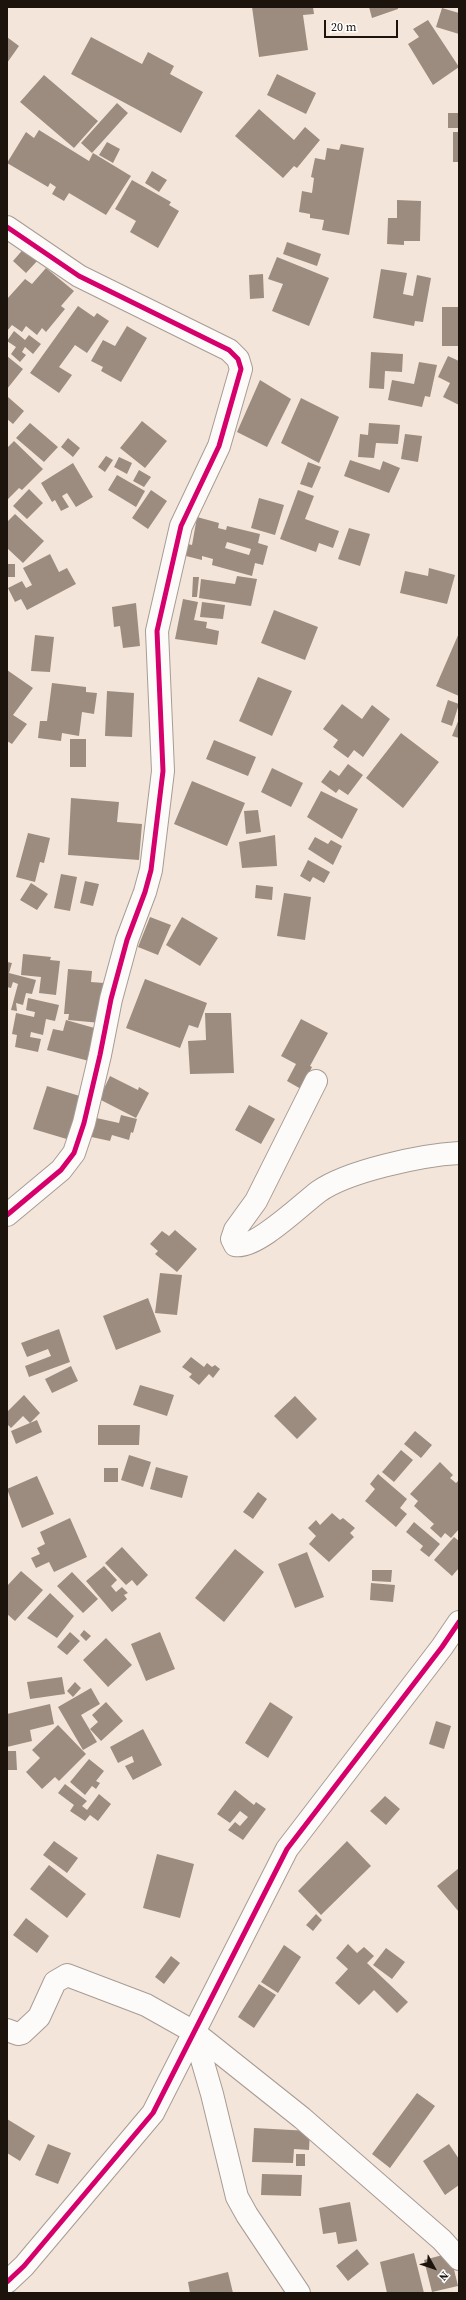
<!DOCTYPE html>
<html>
<head>
<meta charset="utf-8">
<style>
	body { margin:0 }
	#map { position:relative; width:466px; height:2300px; overflow:hidden; background:#f4e5da; font-family:"Source Serif 4",serif }
	canvas { display:block }
	.frame { position:absolute; inset:0; border:8px solid #1c130c; pointer-events:none }
	.north { position:absolute; left:414px; top:2248px; width:40px; height:40px; -webkit-text-stroke:3px #fff; paint-order:stroke; rotate:130deg; font-size:11px; font-weight:700; line-height:16px; text-align:center; color:#1c130c }
	.north::after { content:''; display:block; margin:auto; width:14px; height:18px; background:#1c130c; clip-path:polygon(50% 0,100% 100%,50% 72%,0 100%) }
	.scale { position:absolute; left:324px; top:20px; width:74px; height:18px; box-sizing:border-box; border:2px solid #1c130c; border-top:0; padding-left:5px; font-size:12px; line-height:14px; white-space:nowrap; color:#1c130c; -webkit-text-stroke:3px #fff; paint-order:stroke }
</style>
</head>
<body>
<div id="map">
<canvas width="466" height="2300"></canvas>
<div class="frame"></div>
<div class="north">N</div>
<div class="scale">20 m</div>
</div>
<script>
const ctx = document.querySelector('canvas').getContext('2d');
ctx.lineJoin = 'round';
function fill(path, color) { ctx.fillStyle = color; ctx.fill(path, 'evenodd'); }
function strokePath(path, color, width, dash) { ctx.strokeStyle = color; ctx.lineWidth = width; ctx.lineCap = dash ? 'butt' : 'round'; ctx.setLineDash(dash || []); ctx.stroke(path); }
fill(new Path2D(`
	M252,7h61l1,7 -11,1 5,35 -49,7z
	M369,7h29v2l-26,9z
	M442,8l17,5v21l-23,-7z
	M428,20l31,47 -26,18 -25,-41 11,-7 -6,-8z
	M7,37l12,9 -12,17z
	M91,37l51,27 6,-12 26,14 -4,8 33,18 -22,41 -110,-59z
	M277,74l39,19 -10,21 -39,-19z
	M44,75l54,46 -24,27 -54,-46z
	M117,103l11,10 -36,40 -11,-10z
	M259,109l35,31 11,-13 15,13 -23,28 -3,-2 -11,12 -48,-42z
	M448,113h11v15h-11z
	M39,130l50,31 4,-8 38,23 -25,39 -37,-22 -5,8 -12,-7 4,-7 -6,-4 -2,4 -41,-24 19,-31 8,6z
	M453,132h6v30h-6z
	M107,142l13,7 -7,14 -14,-8z
	M341,144l23,4 -15,87 -27,-5 2,-10 -14,-2v-4l-11,-2 3,-21 10,2 2,-15 -3,-1 4,-19 10,2 2,-12 12,2z
	M152,171l15,9 -8,12 -14,-9z
	M132,180l39,22 -2,3 10,6 -21,37 -28,-16 6,-11 -21,-12z
	M397,200l24,1 -1,40h-16v4l-17,-1 1,-26h9z
	M287,242l34,12 -4,12 -34,-12z
	M26,246l13,13 -13,14 -13,-12z
	M277,257l52,21 -20,48 -37,-15 11,-27 -15,-5z
	M46,268l28,23 -13,15 4,3 -19,23 -4,-4 -5,7 -11,-9 -4,6 -10,-7 -5,6v-32l18,-20 7,5z
	M381,269l26,4 -4,21 10,2 4,-21 14,3 -8,44 -8,-1 -1,5 -41,-8z
	M263,274l1,24 -14,1 -1,-24z
	M78,306l16,11 3,-4 12,8 -22,32 -12,-8 -16,22 13,8 -13,18 -29,-20z
	M442,307h17v39h-17z
	M127,326l20,12 -26,44 -20,-11 2,-4 -12,-6 12,-21 12,6z
	M14,331l11,9 4,-5 12,9 -8,10 -8,-7 -3,5 4,3 -6,7 -9,-8 5,-7 -9,-6z
	M371,352l32,2 -1,18 -17,-1 -1,18 -15,-1z
	M7,356l16,13 -16,20z
	M448,356l11,5v44l-16,-8 7,-14 -12,-6z
	M419,362l18,3 -7,32 -5,-1 -3,11 -34,-7 4,-20 22,4z
	M260,380l31,19 -24,48 -30,-15z
	M8,397l16,14 -11,13 -6,-5z
	M301,398l38,19 -20,46 -38,-20z
	M142,421l25,20 -22,27 -25,-20z
	M30,423l28,24 -14,15 -28,-24z
	M369,423l31,2 -2,19 -22,-1 -2,15 -16,-1 2,-23 8,1z
	M405,434l17,2 -4,26 -17,-3z
	M68,438l12,10 -7,9 -12,-10z
	M14,441l29,28 -21,21 -3,-2 -12,12v-52z
	M106,456l7,4 -8,12 -7,-5z
	M119,457l13,6 -5,11 -13,-7z
	M350,460l30,10 3,-9 17,7 -11,25 -45,-17z
	M308,462l13,5 -9,21 -12,-4z
	M73,463l20,34 -17,10 -9,-14 -5,3 7,11 -8,4 -6,-11 -3,2 -11,-19z
	M139,470l12,7 -7,10 -11,-6z
	M117,475l28,16 -9,16 -28,-17z
	M29,489l14,14 -16,16 -14,-13z
	M151,490l16,11 -19,28 -16,-11z
	M298,490l16,6 -9,23 34,12 -6,17 -14,-5 -3,9 -36,-13z
	M259,498l25,7 -9,30 -24,-7z
	M15,514l29,27 -21,22 -16,-15v-26z
	M197,517l22,6 -1,5 8,2 1,-4 33,8 -2,9 10,3 -5,19 -8,-2 -3,13 -40,-11 1,-6 -11,-3v4l-16,-4 2,-12 4,1zM227,542l24,7 -2,6 -24,-7z
	M349,528l21,6 -10,32 -22,-7z
	M50,554l9,18 8,-4 9,16 -49,26 -6,-11 -6,3 -7,-14 14,-7 4,7 6,-3 -9,-17z
	M7,564h8v13h-8z
	M429,568l26,7 -8,29 -47,-11 5,-22 23,5z
	M237,576l20,3 -6,27 -52,-8 2,-19 34,5z
	M193,577h6l-2,20h-5z
	M183,599l15,3 -4,18 13,2 -1,6 13,3 -2,14 -42,-6z
	M202,602l23,3 -2,14 -23,-2z
	M136,603l4,43 -17,2 -3,-22 -6,1 -2,-20z
	M274,610l44,17 -13,33 -44,-17z
	M459,633v63l-23,-10z
	M35,635l19,2 -4,35 -19,-1z
	M7,670l26,18 -20,27 14,9 -15,20 -5,-3z
	M258,677l34,14 -20,45 -33,-15z
	M52,683l34,4v5l11,1 -3,21 -12,-2 -3,24 -17,-3 -1,8 -23,-3 2,-17h7z
	M107,691l27,2 -2,44 -27,-1z
	M448,700l11,4 -7,22 -11,-4z
	M342,704l20,15 10,-14 18,14 -27,38 -9,-7 -6,8 -15,-11 5,-7 -15,-11z
	M459,719v19l-7,-2z
	M401,733l38,29 -36,46 -37,-30z
	M70,739h16v28h-16z
	M214,740l42,17 -8,19 -42,-17z
	M348,764l15,11 -15,20 -9,-6 -3,4 -15,-11 9,-12 9,6z
	M272,768l31,15 -12,24 -30,-15z
	M192,781l53,22 -18,43 -53,-22z
	M321,791l37,18 -16,30 -35,-22z
	M71,798l48,4 -2,20 25,2 -3,36 -71,-5z
	M258,810l3,22 -15,2 -2,-23z
	M28,833l22,5 -6,25 -4,-1 -5,20 -19,-5z
	M275,835l2,31 -35,2 -3,-26z
	M315,837l13,7 3,-4 11,6 -9,19 -25,-16z
	M308,860l22,12 -6,11 -11,-6 -3,5 -10,-6z
	M61,874l16,3 -7,34 -16,-3z
	M85,881l14,3 -6,22 -13,-3z
	M31,883l17,11 -11,16 -17,-10z
	M256,885l17,2 -1,13 -17,-2z
	M284,893l27,4 -6,43 -28,-4z
	M150,917l21,8 -13,30 -20,-8z
	M182,917l36,21 -18,28 -34,-21z
	M23,954l28,3 -1,3 10,1 -4,34 -17,-2 2,-16 -20,-2z
	M7,962l5,1 -3,10 27,7 -4,14 -6,-1 -3,12 -7,-2 1,8 -6,-1 7,-26 -5,-2 -2,6 -4,-1z
	M68,969l24,2 -1,11 13,1 -3,40 -33,-3 1,-6h-5z
	M145,979l62,24 -9,25 -9,-3 -9,23 -54,-20z
	M28,998l31,7 -4,16 -9,-2 -3,16 -12,-3 -1,5 11,2 -3,13 -23,-5 2,-12 -5,-1 4,-21 18,4 1,-5 -9,-2z
	M205,1013h26l3,60 -44,1 -2,-33 18,-1z
	M301,1019l27,14 -18,33 2,1 -11,22 -14,-8 9,-17 -15,-8z
	M66,1020l32,9 -9,32 -42,-11 6,-21 10,2z
	M110,1076l28,14 1,-3 10,6 -13,25 -37,-19z
	M47,1086l36,11 -13,43 -37,-11z
	M249,1105l26,14 -14,25 -26,-14z
	M121,1115l16,4 -4,14 -2,-1 -2,8 -17,-5 -2,6 -23,-5 5,-19 27,6z
	M175,1230l22,19 -20,23 -22,-18 3,-3 -8,-7 12,-13 7,5z
	M160,1273l22,2 -5,40 -22,-2z
	M148,1298l13,34 -45,18 -13,-34z
	M59,1329l11,33 -41,15 -4,-11 26,-10 -3,-7 -21,8 -6,-14z
	M191,1357l13,10 3,-4 5,4 3,-2 5,4 -7,9 -4,-4 -10,11 -10,-8 3,-3 -10,-7z
	M71,1366l7,15 -26,12 -7,-14z
	M140,1385l34,10 -7,21 -34,-11z
	M24,1395l16,18 -10,10 -7,-7 -12,12 -4,-4v-12z
	M295,1396l22,23 -20,20 -23,-23z
	M37,1420l5,12 -26,12 -5,-13z
	M98,1425h42l-1,20h-41z
	M415,1431l17,14 -11,13 -17,-14z
	M401,1450l12,10 -19,22 -12,-10z
	M129,1455l22,7 -8,25 -22,-7z
	M440,1462l13,13 -3,3 6,5 3,-3v49l-8,9 -6,-5 -4,5 -11,-10 4,-4 -20,-18 4,-5 -8,-7z
	M156,1467l32,9 -6,22 -32,-9z
	M104,1468h14v14h-14z
	M378,1474l29,25 -7,9 7,6 -11,13 -31,-26 10,-12 -5,-5z
	M37,1476l17,38 -32,14 -15,-39z
	M258,1492l9,7 -14,20 -10,-7z
	M332,1513l8,7 3,-2 12,10 -5,5 4,4 -25,25 -20,-18 7,-8 -8,-8 8,-8 4,5z
	M70,1518l17,39 -33,15 -5,-10 -13,6 -5,-10 9,-4 -3,-6 8,-4 -5,-12z
	M414,1522l26,22 -11,13 -9,-7 3,-4 -17,-14z
	M454,1537l5,4v27l-7,8 -18,-16z
	M122,1547l26,28 -11,11 -5,-6 -6,5 -21,-22z
	M235,1549l29,23 -40,50 -29,-24z
	M307,1552l17,45 -29,11 -17,-44z
	M104,1566l13,14 -6,6 5,6 6,-5 6,6 -4,2 3,4 -15,13 -26,-31z
	M372,1570h20l-1,12 -19,-1z
	M21,1571l22,19 -28,31 -8,-7v-28z
	M72,1572l26,27 -15,14 -26,-27z
	M371,1583l24,2 -2,17 -23,-2z
	M50,1593l24,23 -17,22 -30,-20z
	M84,1630l7,6 -5,5 -6,-6z
	M70,1632l10,9 -13,14 -10,-8z
	M160,1632l15,37 -29,12 -15,-37z
	M106,1638l26,27 -24,22 -25,-27z
	M62,1677l3,17 -35,5 -3,-17z
	M75,1682l6,6 -8,9 -6,-6z
	M91,1688l9,16 -19,11 16,27 -14,8 -25,-43z
	M106,1702l17,19 -22,20 -11,-12 8,-7 -6,-7z
	M270,1702l23,15 -25,41 -23,-15z
	M50,1704l4,20 -24,6 2,11 -25,6v-33z
	M436,1721l15,5 -7,23 -15,-5z
	M58,1725l28,29 -27,27 -4,-4 -13,12 -16,-17 14,-14 -8,-8z
	M143,1729l19,36 -29,15 -8,-14 9,-4 -2,-6 -14,7 -8,-16z
	M7,1751h9l1,19h-10z
	M89,1759l15,12 -8,10 4,2 -4,6 -4,-3 -7,9 -15,-13z
	M65,1784l22,17 -5,5 5,4 12,-16 12,10 -13,17 -8,-6 -5,6 -15,-10 4,-6 -16,-12z
	M235,1790l19,15 2,-3 10,7 -23,31 -15,-10 7,-8 5,4 8,-9 -8,-6 -10,12 -13,-9z
	M385,1796l15,13 -14,16 -16,-14z
	M54,1841l24,17 -11,15 -24,-18z
	M347,1841l24,25 -50,49 -23,-24z
	M157,1854l37,10 -14,54 -37,-10z
	M49,1865l37,29 -19,24 -37,-29z
	M459,1868v44l-22,-26z
	M316,1914l6,6 -9,11 -7,-6z
	M26,1918l23,18 -12,17 -24,-18z
	M348,1944l9,9 7,-6 10,9 -7,7 41,39 -11,11 -23,-23 -15,15 -24,-22 13,-14 -12,-11z
	M284,1945l17,12 -23,36 -17,-11z
	M386,1948l19,14 -13,17 -19,-14z
	M171,1956l9,7 -16,21 -9,-7z
	M259,1984l17,11 -22,33 -16,-11z
	M417,2093l18,13 -45,62 -18,-14z
	M7,2119l28,17 -15,25 -13,-8z
	M254,2128l56,3 -1,19 -15,-1 -1,14 -41,-1z
	M48,2144l23,9 -13,31 -23,-9z
	M449,2144l10,15v26l-14,10 -22,-34z
	M296,2154h9v12h-9z
	M262,2174l40,1 -1,21 -40,-1z
	M350,2202l7,39 -19,3 -2,-12 -13,2 -4,-26z
	M357,2249l12,15 -21,17 -12,-15z
	M414,2253l10,40h-37l-7,-31z
	M450,2253l8,33 -26,6 -8,-32z
	M228,2272l5,21h-43l-2,-11z`), '#9c8c7f');
const minor = new Path2D(`
	M7,227l72,49 150,74 9,9 3,10 -22,77 -38,80 -24,105 6,140 -12,99 -6,22 -18,48 -16,59 -11,56 -16,68 -10,30 -13,17 -54,45
	M316,1081l-60,120 -21,29 -3,9 3,6c20,5 66,-40 83,-53 29,-21 104,-37 141,-39
	M7,2030l11,4 4,-1 17,-16 16,-35 12,-7 79,30 48,27 108,86 140,122 17,19
	M194,2032l18,62 25,103 10,18 52,78
	M7,2282l17,-16 129,-153 134,-264 155,-202 17,-25`);
strokePath(minor, '#a79c94', 24);
strokePath(minor, '#fdfbf9', 22);
strokePath(new Path2D(`
	M7,227l72,49 150,74 9,9 3,10 -22,77 -38,80 -24,105 6,140 -12,99 -6,22 -18,48 -16,59 -11,56 -16,68 -10,30 -13,17 -54,45
	M7,2282l17,-16 129,-153 134,-264 155,-202 17,-25`), '#d6006c', 5);
</script>
</body>
</html>
